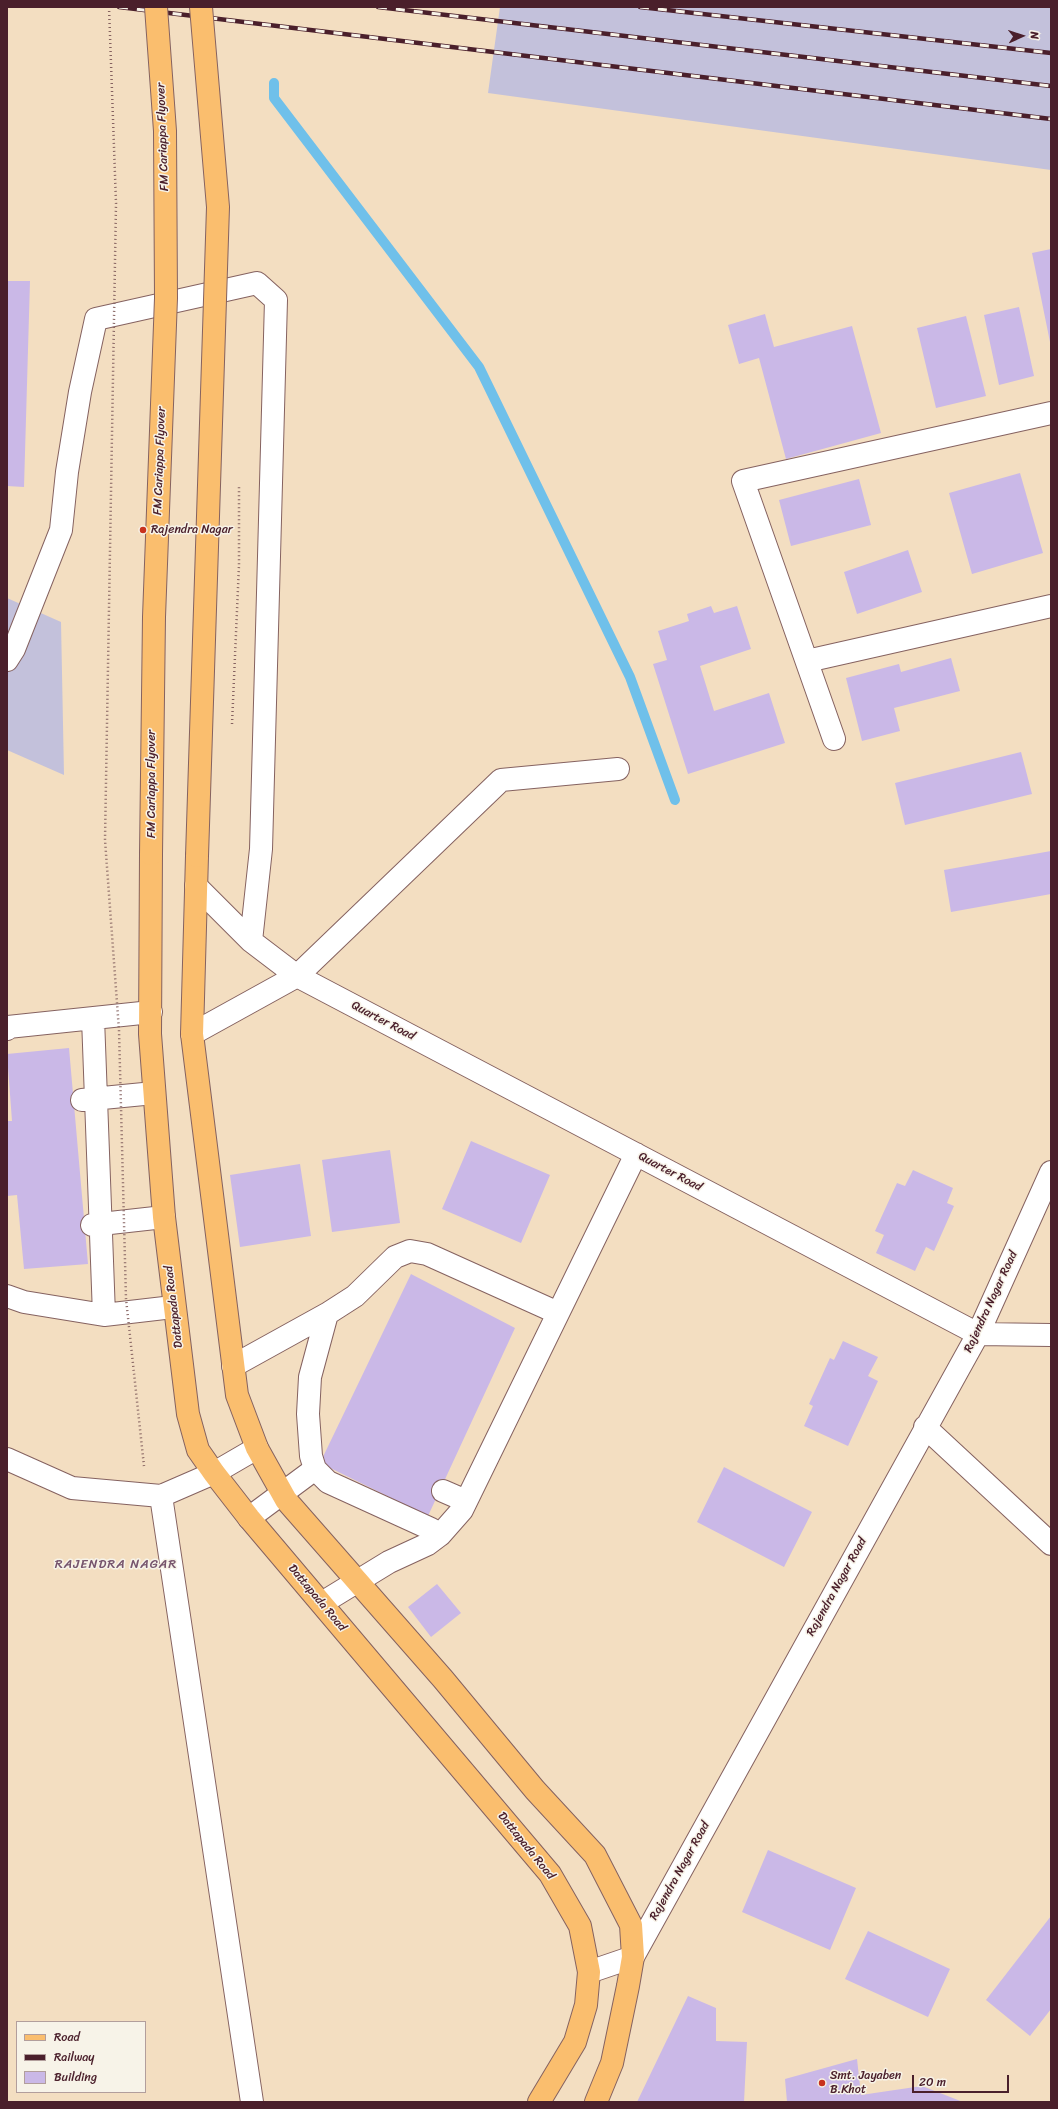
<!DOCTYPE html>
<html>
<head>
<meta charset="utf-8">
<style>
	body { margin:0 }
	#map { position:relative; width:1058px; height:2109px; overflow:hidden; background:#f3dec1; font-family:Sriracha,sans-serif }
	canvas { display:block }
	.frame { position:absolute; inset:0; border:8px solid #4a1f2b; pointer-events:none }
	.legend { position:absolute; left:16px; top:2021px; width:130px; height:72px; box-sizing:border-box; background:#f7f3e8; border:1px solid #b29e9c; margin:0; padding:5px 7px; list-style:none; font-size:12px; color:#4a1f2b }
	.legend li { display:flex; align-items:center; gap:8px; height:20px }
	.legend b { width:20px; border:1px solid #b29e9c }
	.north { position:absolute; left:1002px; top:16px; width:40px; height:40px; -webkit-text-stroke:3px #f7f3e8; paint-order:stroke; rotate:87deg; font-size:11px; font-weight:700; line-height:16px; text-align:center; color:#4a1f2b }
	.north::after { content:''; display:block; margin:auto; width:14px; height:18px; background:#4a1f2b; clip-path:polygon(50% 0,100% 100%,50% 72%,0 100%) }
	.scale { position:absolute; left:912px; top:2075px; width:97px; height:18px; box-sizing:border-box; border:2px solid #4a1f2b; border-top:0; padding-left:5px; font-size:12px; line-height:14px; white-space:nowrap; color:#4a1f2b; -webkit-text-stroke:3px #f7f3e8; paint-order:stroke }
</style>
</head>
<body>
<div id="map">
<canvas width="1058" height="2109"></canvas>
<div class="frame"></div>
<ul class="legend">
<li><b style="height:5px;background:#fabe6e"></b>Road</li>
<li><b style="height:5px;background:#4a1f2b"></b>Railway</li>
<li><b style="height:11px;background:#cab8e7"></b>Building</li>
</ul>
<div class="north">N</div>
<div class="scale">20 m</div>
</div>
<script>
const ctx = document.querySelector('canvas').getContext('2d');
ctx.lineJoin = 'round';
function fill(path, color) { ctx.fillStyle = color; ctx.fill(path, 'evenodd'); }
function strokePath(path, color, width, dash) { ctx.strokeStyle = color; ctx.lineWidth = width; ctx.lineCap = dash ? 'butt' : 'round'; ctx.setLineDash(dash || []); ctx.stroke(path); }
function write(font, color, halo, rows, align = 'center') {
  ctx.font = font + ' Sriracha,sans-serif'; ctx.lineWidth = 3; ctx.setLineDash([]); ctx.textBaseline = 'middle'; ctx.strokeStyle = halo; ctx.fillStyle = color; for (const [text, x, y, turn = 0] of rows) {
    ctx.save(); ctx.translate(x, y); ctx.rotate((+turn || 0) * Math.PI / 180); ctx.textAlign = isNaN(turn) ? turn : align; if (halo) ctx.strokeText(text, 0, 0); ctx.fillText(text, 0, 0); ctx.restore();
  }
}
fill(new Path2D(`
	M500,7h551v163l-563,-77z
	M7,598l54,24 3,153 -57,-25z`), '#c3c1db');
strokePath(new Path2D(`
	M274,83v15l205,269 151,310 45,123`), '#6fc0ea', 10);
fill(new Path2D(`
	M1051,249v93h-1l-18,-89z
	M7,281h23l-6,206 -17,-1z
	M1019,307l15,69 -35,9 -15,-70z
	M765,314l9,33 78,-21 29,107 -95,26 -27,-101 -20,6 -11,-39z
	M966,316l20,80 -50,12 -19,-80z
	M1020,473l23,80 -71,21 -23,-81z
	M859,479l12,46 -80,21 -12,-46z
	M908,550l14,42 -65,22 -13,-42z
	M711,606l3,7 23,-7 14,43 -51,17 14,45 55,-18 16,50 -97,31 -35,-110 14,-4 -9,-29 31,-10 -2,-7z
	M951,658l9,33 -66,17 6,23 -38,10 -16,-63 53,-14 2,8z
	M1021,752l11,42 -127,31 -10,-42z
	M1051,851v43l-100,18 -7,-42z
	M69,1048l19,216 -64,5 -7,-74 -10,1v-75h5l-5,-67z
	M471,1141l79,34 -29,68 -79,-34z
	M390,1150l10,73 -68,9 -10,-72z
	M300,1164l11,72 -71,11 -10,-72z
	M913,1170l40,18 -6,15 7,3 -20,45 -8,-4 -11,24 -39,-18 8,-18 -9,-4 22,-48 8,3z
	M411,1274l104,54 -87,188 -108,-53z
	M843,1341l35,16 -10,19 10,5 -30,65 -44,-20 9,-20 -4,-2 21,-46 4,2z
	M724,1467l88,45 -28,55 -87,-45z
	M437,1584l24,29 -30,24 -23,-30z
	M768,1850l88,38 -26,62 -88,-38z
	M1051,1916v93l-21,27 -44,-36z
	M868,1931l82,38 -22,48 -83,-38z
	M688,1996l28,12v33l31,1 -3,60h-107z
	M857,2059l4,36 61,-9 41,16h-176l-2,-23z`), '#cab8e7');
const minor = new Path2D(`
	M7,660l7,-11 47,-119 6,-58 13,-80 16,-73 161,-36 19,17 -15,549 -10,92
	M807,661l244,-55
	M834,739l-91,-258 308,-68
	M196,886l55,55 46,35 681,358 73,1
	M93,1018l11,297
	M7,1029l1,-2 143,-15
	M192,1034l105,-58 204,-196 117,-11
	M82,1100l72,-7
	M92,1225l72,-8
	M7,1296l17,6 80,13 69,-8
	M327,1314l-17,63 -2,37 3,42 4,13 13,13 103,47 9,6
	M233,1366l94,-52 28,-18 40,-39 15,-6 17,3 131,59
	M925,1427l126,117
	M7,1459l65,29 89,8 53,-23 43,-25
	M443,1491l23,10
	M161,1496l91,606
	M249,1518l66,-49
	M322,1603l67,-41 39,-18 12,-9 22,-25 174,-356
	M589,1972l44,-15 345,-623 73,-162`);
const major = new Path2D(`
	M151,854l-1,180 14,183 24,197 10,36 16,23 35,45 301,356 30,52 9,46 -3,33 -11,37 -36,60
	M197,856l-5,178 45,361 20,53 29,52 157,179 92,111 60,65 36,70 2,32 -5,29 -16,77 -16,39`);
strokePath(minor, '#856260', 24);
strokePath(major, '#856260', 24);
strokePath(minor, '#fff', 22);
strokePath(major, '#fabe6e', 22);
const rail = new Path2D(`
	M119,7l932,112
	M378,7l673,79
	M640,7l411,46`);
strokePath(rail, '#4a1f2b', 4.5);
strokePath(rail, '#f7f3e8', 3, [9]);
const majorBridge = new Path2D(`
	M151,854l3,-237 12,-319 -1,-167 -9,-124
	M197,856l21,-649 -17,-200`);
strokePath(majorBridge, '#856260', 24, []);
strokePath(new Path2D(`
	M109,7l7,196 -11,637 14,190 7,269 18,167
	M232,724l7,-159v-78`), '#856260', 2.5, [1, 3]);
strokePath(majorBridge, '#fabe6e', 22);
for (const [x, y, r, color] of [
	[143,530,4,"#c8321e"],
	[822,2083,4,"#c8321e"]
]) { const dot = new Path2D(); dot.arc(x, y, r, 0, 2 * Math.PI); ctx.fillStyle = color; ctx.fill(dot); strokePath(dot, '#f7f3e8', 1.5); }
write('12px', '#4a1f2b', '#f7f3e8', [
	["FM Cariappa Flyover",163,137,-92],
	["FM Cariappa Flyover",160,461,-88],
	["FM Cariappa Flyover",152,784,-90],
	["Quarter Road",383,1021,28],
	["Quarter Road",670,1172,28],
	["Rajendra Nagar Road",991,1302,-65],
	["Dattapada Road",174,1307,-97],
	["Rajendra Nagar Road",837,1587,-61],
	["Dattapada Road",317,1598,50],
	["Dattapada Road",526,1846,51],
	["Rajendra Nagar Road",680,1871,-61]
]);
write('12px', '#4a1f2b', '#f7f3e8', [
	["Rajendra Nagar",151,530],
	["Smt. Jayaben",830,2076],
	["B.Khot",830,2090]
], 'left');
ctx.letterSpacing = '1px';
write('13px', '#77556d', '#f7f3e8', [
	["RAJENDRA NAGAR",116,1565]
]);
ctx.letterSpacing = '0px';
</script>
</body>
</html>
